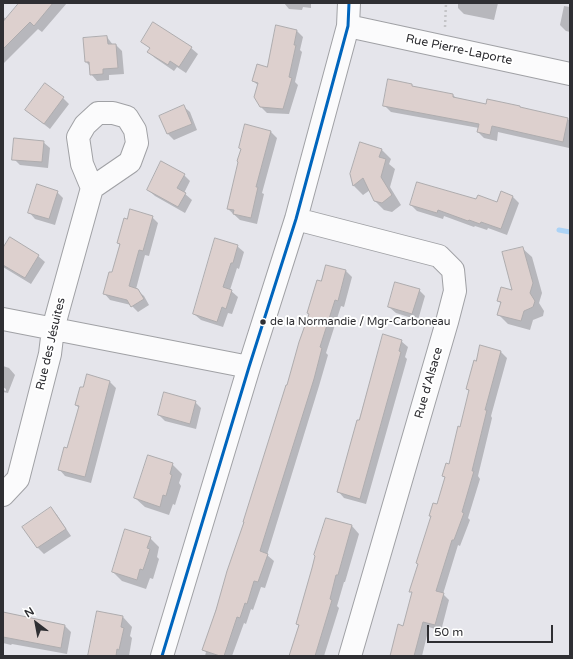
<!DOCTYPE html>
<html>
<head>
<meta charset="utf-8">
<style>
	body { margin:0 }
	#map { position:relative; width:573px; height:659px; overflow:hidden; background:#e5e5eb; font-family:"Varela Round",sans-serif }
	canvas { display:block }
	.frame { position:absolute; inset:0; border:4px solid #2f2f33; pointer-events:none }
	.north { position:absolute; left:16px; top:603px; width:40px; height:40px; -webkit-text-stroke:3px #fff; paint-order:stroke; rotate:328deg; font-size:11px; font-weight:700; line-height:16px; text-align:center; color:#2f2f33 }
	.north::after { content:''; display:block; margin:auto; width:14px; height:18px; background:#2f2f33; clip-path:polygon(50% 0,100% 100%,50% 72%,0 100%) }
	.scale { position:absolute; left:427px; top:625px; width:126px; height:18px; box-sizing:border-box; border:2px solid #2f2f33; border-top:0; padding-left:5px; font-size:12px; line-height:14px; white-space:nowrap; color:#2f2f33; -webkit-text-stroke:3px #fff; paint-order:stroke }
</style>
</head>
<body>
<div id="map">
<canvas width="573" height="659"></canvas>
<div class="frame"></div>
<div class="north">N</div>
<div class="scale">50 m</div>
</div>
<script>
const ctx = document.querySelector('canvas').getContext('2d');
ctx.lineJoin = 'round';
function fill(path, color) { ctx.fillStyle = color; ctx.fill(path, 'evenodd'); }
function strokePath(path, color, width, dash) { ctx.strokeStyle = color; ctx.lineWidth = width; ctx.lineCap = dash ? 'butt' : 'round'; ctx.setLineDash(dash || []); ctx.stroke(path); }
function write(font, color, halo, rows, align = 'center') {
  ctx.font = font + ' "Varela Round",sans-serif'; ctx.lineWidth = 4; ctx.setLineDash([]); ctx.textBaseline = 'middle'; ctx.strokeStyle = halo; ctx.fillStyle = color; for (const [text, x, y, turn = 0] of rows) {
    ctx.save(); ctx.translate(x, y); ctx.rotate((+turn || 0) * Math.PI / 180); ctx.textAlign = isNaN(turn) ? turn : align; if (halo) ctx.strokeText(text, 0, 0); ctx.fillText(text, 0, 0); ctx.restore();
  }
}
fill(new Path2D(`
	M20,3h47l-25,29 -4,-3 -35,35v-46l1,-1 2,3z
	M284,3h27v5l-8,-1 -1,3 -13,-1z
	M458,3h40l-4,17 -30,-6 -6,-6z
	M564,6l6,1v25l-4,-1 -6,-6z
	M297,31l6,6 -3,13 2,2 -7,30 3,3 -9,29 -22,-1 -6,-6 -2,-21 -6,-5 15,-13z
	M107,37l6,8h3l6,6 2,23 -15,1v5l-12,1 -6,-7 -1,-8 -4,-4z
	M142,42l49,6 7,6 -12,19 -9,-6 -3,4 -19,-13 -6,-6 2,-3z
	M411,85l3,2 39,8 3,3 31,7 33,2 2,2 48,11v26l-1,2 -71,-16 -1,9 -13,-3 -6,-6 1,-4 -88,-16 -6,-6z
	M63,98l6,6 -19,25 -24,-19z
	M183,106l7,6 7,18 -23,10 -6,-6 -8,-18z
	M271,132l6,6 -15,55 2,1 -7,30 -17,-4 -12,-11 14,-59 -2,-2z
	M43,142l7,6 -2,20 -28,-3 -6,-6z
	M381,149l10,10 -2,5 6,5 -5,18 11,18 -9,7 -8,-2 -10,-10 -4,-10 -7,5 -9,-9 -3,-12z
	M184,175l6,6 -6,12 8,7 -7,13 -30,-17 -7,-6z
	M57,192l6,6 -8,27 -20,-6 -6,-7z
	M513,197l6,6 -12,32 -19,-7 -1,2 -12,-4 -1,1 -30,-11 -1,3 -26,-8 -6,-6 66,-5 20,3z
	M152,217l6,6 -9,33 -4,-1 -9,34 8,7 5,9 -11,7 -7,-7 -21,-5 -6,-7 9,-20 7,-28 -2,-2z
	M237,246l7,6 -5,17 -2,-1 -7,22 8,7 -6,17 -4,-1 -5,14 -22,-7 -7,-6z
	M522,248l10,9 10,36 -3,10 5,8 -1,5 -10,4 -3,10 -22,-6 -10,-10 3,-10 -3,-4 15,-9z
	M3,250l35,6 7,6 -14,22 -28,-17z
	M326,266l20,5 6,6 -8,30 -3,-1 -15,47 2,2 -9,31 -52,169 7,6 -9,27 -4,-1 -8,23 -2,-1 -5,15 -2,-1 -12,33h-27l1,-4 -3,-2z
	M419,290l6,6 -7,24 -22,-7 -7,-6z
	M401,341l7,6 -3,10 2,2 -41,145 -22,-6 -6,-7 22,-69z
	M481,346l20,6 6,6 -16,58 1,2 -14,58 2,3 -12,39 2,2 -10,26 -2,-1 -15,49 6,6 -8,31 -12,-4 -7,29h-30l12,-29 9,-33 -2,-3 21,-74 -2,-2 7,-10 9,-27 -3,-2 6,-11 12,-37 9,-36 -3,-3z
	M3,366l6,2 6,7 -7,18 -5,-1v-2l3,1v-2l-3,-2z
	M110,382l6,6 -25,95 -26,-7 -6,-7 9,-20 11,-41 -3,-3z
	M195,402l6,6 -5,21 -31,-8 -6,-6z
	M172,464l10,10 -3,9 2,3 -6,19 -2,-1 -4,11 -24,-8 -10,-9z
	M51,508l6,7 14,21 -27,18 -6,-6 -14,-21z
	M327,519l25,7 7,8 -14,48h-1l-7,24 2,2 -15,48h-34l9,-30 -2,-2z
	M150,538l9,9 -2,10 2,2 -6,20 -3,-1 -4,11 -24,-8 -9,-9z
	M3,612l62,14 6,6 -4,22 -55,-10 -1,1 -8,-2z
	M123,617l9,10 -2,9 2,2 -3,18h-39z`), '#0003');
strokePath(new Path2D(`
	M559,230l11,2`), '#acd3f6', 5);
const building = new Path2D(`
	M19,3h34l-19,23 -4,-4 -27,27v-27z
	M153,22l39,25 -13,20 -9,-6 -2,4 -21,-13 3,-4 -9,-6z
	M276,25l21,5 -3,15h2l-7,32 3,1 -9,31 -23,-2 -6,-10 4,-14 -6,-2 5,-17 10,3z
	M107,36l1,8h8l2,24 -15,1v5l-13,1 -1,-13h-4l-2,-24z
	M388,79l24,5v2l41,8v3l33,7 1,-5 33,7v1l48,11 -5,24 -71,-16 -2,9 -13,-3 2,-8 -96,-18z
	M45,83l19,14 -20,27 -19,-14z
	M184,105l8,19 -25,10 -8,-18z
	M245,124l26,7 -15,56h2l-7,31 -18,-4 1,-4 -7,-1 11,-47 -1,-1 4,-12 -2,-1z
	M14,138l30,3 -2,21 -30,-2z
	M360,142l22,7 -3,8 7,2 -5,18 11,18 -10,8 -8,-2 -11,-23 -10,8 -3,-12z
	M161,161l24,13 -8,14 9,5 -8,14 -31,-17z
	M417,182l59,17 2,-4 19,7 4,-11 12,5 -12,33 -20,-7 -1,2 -11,-4 -1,1 -30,-11 -1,3 -27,-8z
	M37,184l21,7 -9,28 -21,-6z
	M130,209l23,7 -10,35 -4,-1 -10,36 9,3 6,10 -13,8 -4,-7 -24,-6 6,-22h3l8,-28 -3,-1 7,-25 3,1z
	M10,237l29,18 -14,23 -22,-13v-17z
	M215,238l23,7 -5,18h-2l-8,24 9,3 -6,19 -4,-2 -5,15 -24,-8z
	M523,247l10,36 -3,10 5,8 -2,6 -9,4 -3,10 -24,-6 4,-13 -4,-1 4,-14 11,3 -10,-38z
	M326,265l20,5 -8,31 -3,-1 -15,47 2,1 -8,31 -54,172 8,3 -10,28 -4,-1 -7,23 -2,-1 -5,15 -3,-1 -13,39h-4l-18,-6 14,-40 11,-39 17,-49h-1l43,-137h1l12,-43 10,-28 -2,-1 10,-33 4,1z
	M395,282l25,7 -8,25 -24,-7z
	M383,334l19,6 -3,11 2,1 -41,147 -23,-7 20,-72h2z
	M480,345l21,6 -16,59h2l-15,61h2l-12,41 2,1 -10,27h-2l-16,51 8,2 -9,32 -12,-3 -9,34h-24l8,-32 5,2 9,-34h-3l9,-28 -2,-1 15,-47h-2l4,-13 4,1 8,-27 -3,-1 4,-13 3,1 9,-38 2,1 9,-37 -3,-1 8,-29 2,1z
	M87,374l23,7 -25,96 -27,-7 6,-23 3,1 12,-42 -4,-1 5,-18h3z
	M164,392l32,9 -6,23 -32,-9z
	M148,455l25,8 -3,11 2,1 -6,21 -3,-1 -3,12 -26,-9z
	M51,507l15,22 -29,19 -15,-21z
	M326,518l26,7 -14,50h-2l-6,24 2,1 -17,56h-26l10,-31 -3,-1 16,-56 3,-12 -1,-1z
	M125,529l26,8 -4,11 3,1 -7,21 -3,-1 -3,11 -25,-8z
	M97,611l26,5 -2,11 3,1 -5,22 -2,-1 -1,7h-28z
	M3,612l62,13 -4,23 -58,-11z`);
fill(building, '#ddd0ce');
strokePath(building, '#aeacae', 1);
const minor = new Path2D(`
	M348,26l222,48
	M296,219l143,37 14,14 2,21 -8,31 -97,334
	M3,319l246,48
	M3,495l15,-16 32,-125 3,-25 6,-22 33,-119 38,-26 7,-19 -2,-13 -8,-13 -14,-4h-15l-13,12 -7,12 4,27 10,24
	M162,656l87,-289 47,-148 52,-193 1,-23`);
strokePath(minor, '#a0a1a5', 24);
strokePath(new Path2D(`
	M445,27l1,-24`), '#c4c4c7', 2.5, [2, 3]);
strokePath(minor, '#fbfbfc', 22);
strokePath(new Path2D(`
	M162,656l87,-289 47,-148 52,-193 1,-23`), '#0065bd', 3);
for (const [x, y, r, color] of [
	[263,322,3.5,"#2f2f33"]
]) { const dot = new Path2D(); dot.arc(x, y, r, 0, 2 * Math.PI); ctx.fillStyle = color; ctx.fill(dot); strokePath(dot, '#fff', 1.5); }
write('11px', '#2f2f33', '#fff', [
	["de la Normandie / Mgr-Carboneau",270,322]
], 'left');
write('12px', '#2f2f33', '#fff', [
	["Rue Pierre-Laporte",459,50,12],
	["Rue des Jésuites",51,344,-77],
	["Rue d'Alsace",429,383,-74]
]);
</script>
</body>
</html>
